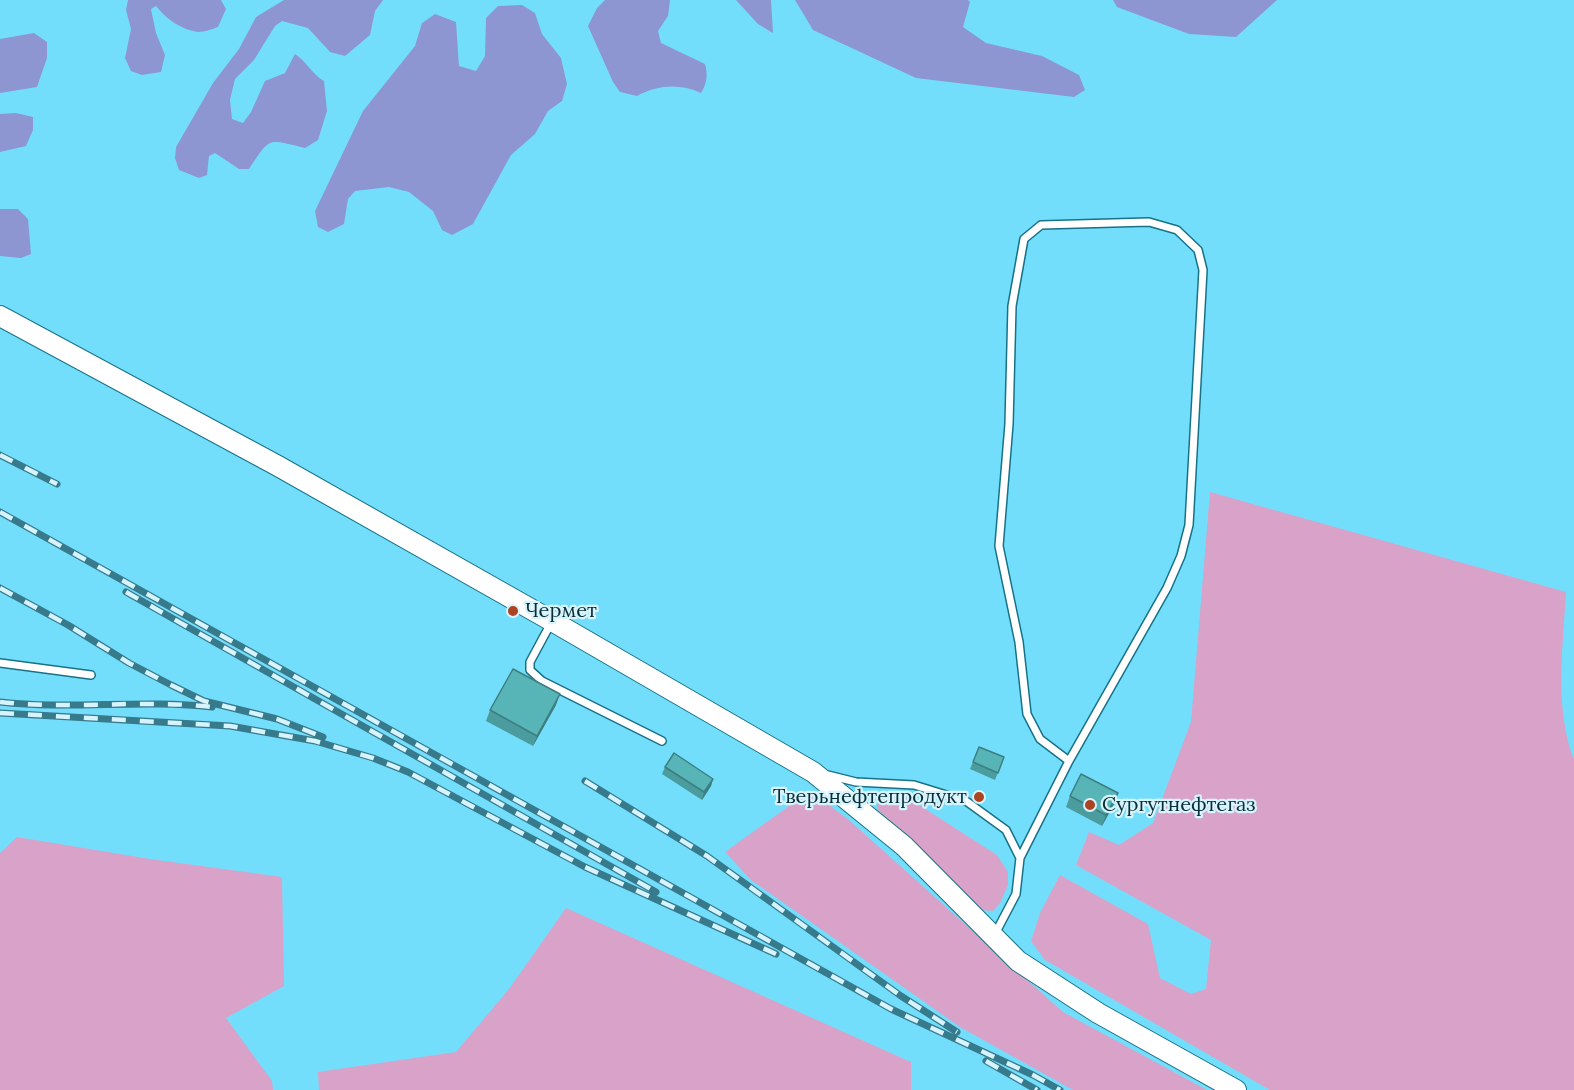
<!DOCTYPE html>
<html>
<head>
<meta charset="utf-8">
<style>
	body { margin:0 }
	canvas { display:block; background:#72defc }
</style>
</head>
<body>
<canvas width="1574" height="1090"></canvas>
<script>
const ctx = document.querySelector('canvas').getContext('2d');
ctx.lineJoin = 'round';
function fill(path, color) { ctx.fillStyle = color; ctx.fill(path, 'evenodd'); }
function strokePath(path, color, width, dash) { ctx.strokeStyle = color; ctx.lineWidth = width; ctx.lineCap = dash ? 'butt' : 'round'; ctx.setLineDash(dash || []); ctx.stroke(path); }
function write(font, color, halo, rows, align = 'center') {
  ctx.font = font + ' Lora,serif'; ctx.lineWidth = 4.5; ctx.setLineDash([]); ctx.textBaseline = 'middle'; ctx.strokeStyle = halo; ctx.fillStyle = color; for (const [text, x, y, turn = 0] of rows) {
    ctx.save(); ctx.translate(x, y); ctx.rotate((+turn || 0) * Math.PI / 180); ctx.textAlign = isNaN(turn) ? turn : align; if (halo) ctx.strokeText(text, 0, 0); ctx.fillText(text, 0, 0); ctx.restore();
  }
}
fill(new Path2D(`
	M1210,492l356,100c-3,55 -12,115 8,168v330h-304l-225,-130 -14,-19 9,-28 20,-38 88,49 12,54 31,16 15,-5 5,-49 -135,-75 13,-33 30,13 34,-22 38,-101z
	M810,791l39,29 214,192 144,78h-134l-113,-63 -209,-147 -26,-28z
	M886,793l16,1 95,61 11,17v13l-8,18 -7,8 -13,-1 -20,-18 -83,-83v-11z
	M17,837l133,22 132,18 2,109 -58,32 46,63 1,9h-273v-237z
	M566,908l345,154v28h-592l-1,-18 138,-20 53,-63z`), '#d9a2c8');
fill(new Path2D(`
	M128,0h93l5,9 -8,18c-6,2 -13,5 -20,5 -16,-2 -32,-13 -42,-26l-5,3 5,24 9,22 -4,17 -19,3 -11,-4 -6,-13 6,-29 -5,-19z
	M284,0h99l-8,11 -5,24 -25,21 -15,-4 -22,-24 -26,-7 -7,5 -21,34 -19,19 -5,21 2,19 11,4 8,-11 14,-31 20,-8 10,-19c12,8 17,20 29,27l3,30 -9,29 -13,8c-38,-9 -34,-12 -56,21h-10l-24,-16 -6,3 -2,19 -8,3 -20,-8 -4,-12 1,-11 37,-64 26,-34 17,-32z
	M605,0h65l-2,16 -10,15 3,12 44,21c3,10 2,20 -4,29 -22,-10 -44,-8 -64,3l-17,-4 -7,-10 -25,-56 9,-18z
	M736,0h35l2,33 -15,-9z
	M795,0h173l2,2 -7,25 23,16 56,13 37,19 6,15 -11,7 -158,-19 -103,-48z
	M1113,0h164l-41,37 -47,-3 -72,-27z
	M522,5l13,8 7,21 19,24 6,26 -5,17 -14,10 -13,23 -24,21 -38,69 -21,11 -10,-5 -9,-19 -24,-19 -20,-5 -34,4 -7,8 -4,25 -16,8 -10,-5 -3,-16 48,-100 52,-65 7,-23 13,-9 21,8 3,44 17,5 9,-15 1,-38 12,-12z
	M34,33l13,9v16l-10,29 -37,6v-54z
	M16,113l17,4v13l-7,16 -26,6v-38z
	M0,209h18l10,10 3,35 -10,4 -21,-2z`), '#8e96d2');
const lane = new Path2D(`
	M551,623l-21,39v8l12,11 120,60
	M0,663l91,12
	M828,775l28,7 58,3 52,16 40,29 14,28 -4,36 -21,40
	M1020,858l49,-97 98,-173 14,-32 8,-31 14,-255 -5,-20 -21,-20 -28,-8 -108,3 -17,14 -12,67 -3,118 -10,122 20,96 8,72 13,25 29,22`);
const secondary = new Path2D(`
	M0,316l278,150 274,155 261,151 91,74 114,115 80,52 138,77`);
strokePath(lane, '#177288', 10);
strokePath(secondary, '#177288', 22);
strokePath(lane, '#fff', 7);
strokePath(secondary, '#fff', 20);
const rail = new Path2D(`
	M0,455l57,29
	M0,512l891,497 142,66 27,15
	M0,588l68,37 61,38 42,22 33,16 73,18 46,18
	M126,592l530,300
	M0,702c70,8 142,-3 212,5
	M0,713l230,13 85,15 58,17 35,14 177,95 191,87
	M585,781l122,75 194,140 56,36
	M986,1061l51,29`);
strokePath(rail, '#377a8c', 7);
strokePath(rail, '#d7f3fc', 4.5, [14]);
fill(new Path2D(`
	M556,705l-23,41 -47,-25 4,-11z
	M979,747l25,10 -9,23 -25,-11z
	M665,767l48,12 -2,7 -9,14 -40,-26z
	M1118,793l-4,11 -12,22 -36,-19 4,-11z`), '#4b9c9e');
fill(new Path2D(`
	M560,694l-4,11 -23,41 4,-10z
	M713,779l-2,7 -9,14 2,-8z
	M1118,793l-4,11 -12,22 4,-11z`), '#3d7f81');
const building = new Path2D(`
	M513,669l47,25 -23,42 -47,-26z
	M979,747l25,10 -6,16 -25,-11z
	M674,753l39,26 -9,13 -39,-25z
	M1081,774l37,19 -12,22 -36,-19z`);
fill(building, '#57b5b8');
strokePath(building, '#3d7f81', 1.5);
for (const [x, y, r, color] of [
	[513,611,6,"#ac4422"],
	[979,797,6,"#ac4422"],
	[1090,805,6,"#ac4422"]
]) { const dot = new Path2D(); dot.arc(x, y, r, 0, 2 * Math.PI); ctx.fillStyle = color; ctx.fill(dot); strokePath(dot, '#d7f3fc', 2); }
write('20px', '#0a2e37', '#d7f3fc', [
	["Чермет",525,611],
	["Тверьнефтепродукт",967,797,"right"],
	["Сургутнефтегаз",1102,805]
], 'left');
</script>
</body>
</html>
